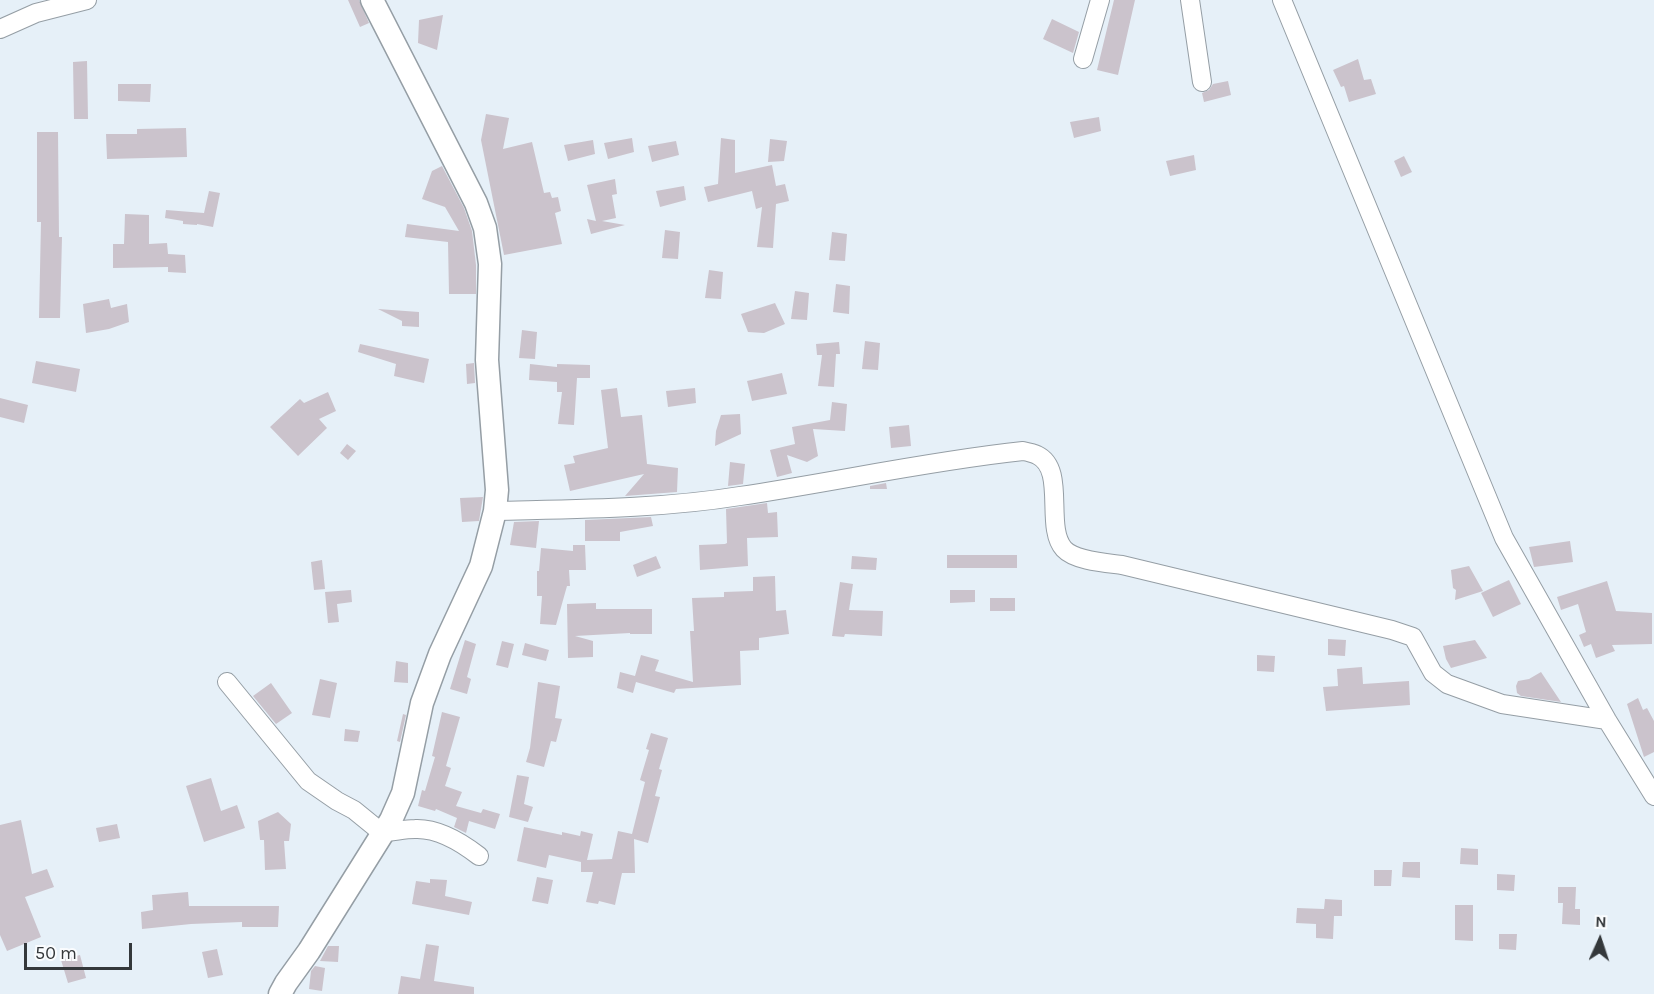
<!DOCTYPE html>
<html>
<head>
<meta charset="utf-8">
<style>
	body { margin:0 }
	#map { position:relative; width:1654px; height:994px; overflow:hidden; background:#e6f0f8; font-family:Karla,sans-serif }
	canvas { display:block }
	.north { position:absolute; left:1570px; top:910px; width:60px; height:60px; -webkit-text-stroke:4px #fafcfe; paint-order:stroke; rotate:3deg; font-size:16px; font-weight:700; line-height:24px; text-align:center; color:#34383b }
	.north::after { content:''; display:block; margin:auto; width:21px; height:27px; background:#34383b; clip-path:polygon(50% 0,100% 100%,50% 72%,0 100%) }
	.scale { position:absolute; left:24px; top:943px; width:108px; height:27px; box-sizing:border-box; border:3px solid #34383b; border-top:0; padding-left:8px; font-size:18px; line-height:21px; white-space:nowrap; color:#34383b; -webkit-text-stroke:4px #fafcfe; paint-order:stroke }
</style>
</head>
<body>
<div id="map">
<canvas width="1654" height="994"></canvas>
<div class="north">N</div>
<div class="scale">50 m</div>
</div>
<script>
const ctx = document.querySelector('canvas').getContext('2d');
ctx.lineJoin = 'round';
function fill(path, color) { ctx.fillStyle = color; ctx.fill(path, 'evenodd'); }
function strokePath(path, color, width, dash) { ctx.strokeStyle = color; ctx.lineWidth = width; ctx.lineCap = dash ? 'butt' : 'round'; ctx.setLineDash(dash || []); ctx.stroke(path); }
fill(new Path2D(`
	M348,0h11l10,23 -9,4z
	M1114,0h21l-17,75 -21,-5z
	M443,15l-6,35 -19,-7 1,-23z
	M1052,19l27,13 -6,21 -30,-14z
	M1358,59l6,21 7,-1 5,15 -27,8 -5,-16 -3,1 -8,-17z
	M87,61l1,58h-14l-1,-57z
	M1228,81l3,14 -27,7 -2,-9 7,-3 4,-6z
	M118,84h33l-1,18 -32,-1z
	M486,114l23,4 -6,31 29,-7 12,51 6,-1 2,6 6,-1 3,14 -6,2 7,31 -58,11 -23,-115z
	M1099,117l2,14 -27,7 -4,-16z
	M186,128l1,29 -80,2 -1,-25h31v-5z
	M37,132h21l1,105h3l-2,81h-21l2,-96h-4z
	M632,138l2,14 -26,7 -4,-16z
	M721,138l14,2v33l37,-8 4,21 9,-2 4,17 -13,3 -3,44 -16,-1 5,-40 -6,2 -4,-18 -44,11 -4,-15 14,-3z
	M770,139l17,2 -3,20 -16,1z
	M593,140l2,14 -27,7 -4,-16z
	M676,141l3,14 -27,7 -4,-16z
	M1194,155l2,15 -26,6 -4,-15z
	M1404,156l8,16 -11,5 -7,-16z
	M442,166l22,42 8,23 4,34v29h-27l-1,-52 -43,-5 2,-13 52,7 -14,-24 -23,-8 10,-28z
	M615,179l2,15 -5,1 4,23 -14,3 23,4 -34,9 -4,-15 9,2 -9,-36z
	M684,186l2,14 -26,7 -4,-16z
	M209,191l11,2 -7,34 -16,-3v1l-14,-1v-3l-18,-3 1,-8 38,3z
	M125,214l24,1v29l18,-1 1,11 17,1 1,18 -18,-1v-5l-55,1v-24h11z
	M665,230l15,2 -2,27 -16,-1z
	M832,232l15,2 -2,27 -16,-1z
	M709,270l14,2 -2,27 -16,-1z
	M836,284l14,2 -1,28 -16,-2z
	M795,291l14,2 -2,27 -16,-1z
	M109,299l2,9 16,-4 2,18 -20,7 -23,4 -3,-29z
	M775,303l10,21 -21,9 -16,-1 -7,-18z
	M378,309l41,3v15l-17,-1v-5z
	M522,330l15,2 -2,27 -16,-1z
	M865,341l15,2 -2,27 -16,-1z
	M839,342l1,12h-4l-2,33 -16,-1 4,-31h-5l-1,-11z
	M360,344l69,15 -5,24 -30,-7 2,-12 -38,-12z
	M36,361l44,8 -4,23 -44,-9z
	M474,363l1,20 -8,1 -1,-20z
	M530,364l27,3v-3l33,1v13h-13l-3,47 -16,-1 4,-32h-5v-10l-28,-2z
	M782,373l5,21 -35,7 -5,-20z
	M617,388l4,29 21,-2 5,49 31,4 -1,24 -52,4 19,-22 -74,17 -6,-26 11,-2 -2,-7 35,-8 -7,-58z
	M695,388l1,15 -28,4 -2,-16z
	M328,392l8,19 -17,8 8,9 -29,28 -28,-29 30,-28 4,4z
	M0,398l28,7 -4,18 -24,-6z
	M832,402l15,2 -2,27 -32,-2 5,27 -11,6 -20,-7 5,18 -15,4 -7,-27 25,-6 -3,-17 38,-7z
	M740,414l1,20 -26,12 1,-15 5,-16z
	M909,425l2,21 -20,2 -2,-21z
	M347,444l9,7 -8,9 -8,-7z
	M730,462l15,2 -2,20 -15,2z
	M886,483l1,6h-17v-3z
	M483,497l-4,24 -17,1 -2,-24z
	M767,503l1,10 9,-1 1,25 -31,1 1,28 -48,4 -1,-25 26,-1 2,-1 -1,-34z
	M651,517l2,9 -33,6v9h-35v-21z
	M539,521l-3,27 -26,-3 4,-23z
	M1570,541l3,21 -39,5 -5,-20z
	M573,545h12l1,25h-17l1,16h-3l-11,39 -16,-1 2,-28h-5v-25h2l2,-23 32,3z
	M947,555h70v13h-70z
	M656,556l5,12 -24,9 -4,-12z
	M852,556l25,2 -1,12 -25,-1z
	M322,560l3,29 -11,1 -3,-28z
	M1469,566l14,25 -28,9 1,-10 -3,-2 -2,-18z
	M775,576l1,35 10,-1 3,24 -30,4v12l-19,1 1,34 -65,4 -2,4 -38,-11 -3,11 -16,-5 3,-16 15,4 6,-21 18,5 -4,11 38,11 -3,-51h4l-2,-33 32,-1v-5l29,-1v-14z
	M1509,580l12,24 -28,13 -12,-24z
	M1607,581l9,30 36,2v31l-40,1 3,6 -19,7 -5,-14 -7,3 -5,-12 7,-3 -8,-28 -17,6 -4,-13z
	M840,582l13,2 -4,26 34,1 -1,25 -37,-2 -1,3 -12,-1z
	M351,590l1,12 -15,2 2,18 -11,1 -3,-31z
	M950,590h25v12l-25,1z
	M990,598h25v13h-25z
	M596,603v6h56v25h-22v-1l-55,3 18,5v16l-25,1 -1,-54z
	M1328,639l18,1 -1,16 -17,-1z
	M465,640l11,4 -9,33 4,2 -4,15 -17,-5z
	M1475,640l12,18 -36,10 -5,-9 -3,-13z
	M502,641l12,3 -6,24 -12,-3z
	M525,643l24,7 -3,11 -24,-6z
	M1257,655l18,1 -1,16 -17,-1z
	M396,661l12,2v20l-14,-1z
	M1362,667l1,17 46,-3 1,24 -84,6 -3,-24 15,-1 -1,-17z
	M1541,672l20,30 -40,-6 -4,-3 -1,-7 2,-5 11,-2z
	M320,679l17,4 -7,35 -18,-3z
	M538,682l22,4 -5,32 7,1 -6,23 -5,-1 -7,26 -18,-5 4,-14z
	M271,683l21,30 -16,11 -23,-28z
	M1638,698l5,12 4,-2 7,13v31l-10,5 -17,-53z
	M442,712l18,5 -14,49 5,2 -6,18 17,6 -6,14 25,7 2,-4 17,5 -5,15 -26,-8 -3,12 -12,-6 3,-9 -21,-9 -1,2 -17,-5 4,-16 3,1 10,-34 -3,-1z
	M403,714l3,1 -6,27 -3,-1z
	M345,729l15,2 -2,11 -14,-1z
	M651,733l17,5 -9,31 3,1 -7,26 5,1 -12,46 -14,-4 1,34h-13l-7,32 -16,-4 -1,3 -12,-2 7,-30h-12v-10l-32,-7 -3,13 -29,-7 7,-34 38,8v-3l18,4 1,-5 12,3 -6,26 25,-1 6,-28 14,3 13,-52 -5,-2 9,-30 -3,-1z
	M517,775l12,2 -5,27 9,3 -5,15 -19,-5z
	M211,778l10,33 16,-6 8,23 -41,14 -18,-56z
	M278,812l13,12 -2,17h-5l2,28 -21,1 -1,-30h-4l-2,-19z
	M21,820l11,54 15,-5 7,18 -29,10 16,40 -34,14 -7,-16v-110z
	M117,824l3,14 -21,4 -3,-14z
	M1461,848l17,1v16l-18,-1z
	M1403,862h17v16l-18,-1z
	M1374,870h18l-1,16h-17z
	M1497,874l18,1 -1,16 -17,-1z
	M537,877l16,3 -5,24 -16,-3z
	M430,879l17,1 -2,16 27,6 -3,13 -57,-11 4,-23 14,2z
	M1558,887h18l-1,22h5v16l-18,-1 1,-21h-5z
	M188,892l1,14h90l-1,21h-36v-5l-51,2 -49,5 -1,-17 12,-2 -1,-15z
	M1325,899l17,1v16h-8l-1,23 -17,-1v-14l-20,-1 1,-15 27,1z
	M1455,905h18v36l-18,-1z
	M1499,934h18l-1,16 -17,-1z
	M426,944l13,2 -5,35 40,6v7h-76l3,-18 19,3z
	M328,946h11l-1,16 -18,-1z
	M217,949l6,26 -15,3 -6,-26z
	M80,955l6,23 -18,5 -7,-23z
	M315,966l10,2 -3,23 -13,-2 2,-18z`), '#cbc3cc');
const minor = new Path2D(`
	M1190,0l12,82
	M1282,0l222,538 103,182 47,76
	M0,29l36,-16 51,-13
	M1083,59l17,-59
	M495,511c81,-2 165,-2 245,-15 95,-14 188,-35 283,-45 5,1 10,2 14,4 30,14 7,72 27,94 11,12 43,14 58,16l270,65 21,7 20,36 14,11 55,20 105,16
	M227,682l81,99 29,20 17,9 27,22c12,0 22,-3 34,-3 23,-1 46,13 64,27`);
const tertiary = new Path2D(`
	M280,994l6,-11 23,-32 82,-131 12,-27 19,-90 18,-49 41,-88 14,-55 2,-21 -10,-130 3,-96 -5,-36 -9,-25 -104,-203`);
strokePath(minor, '#959ea5', 20);
strokePath(tertiary, '#959ea5', 25);
strokePath(minor, '#fff', 18);
strokePath(tertiary, '#fff', 22);
</script>
</body>
</html>
